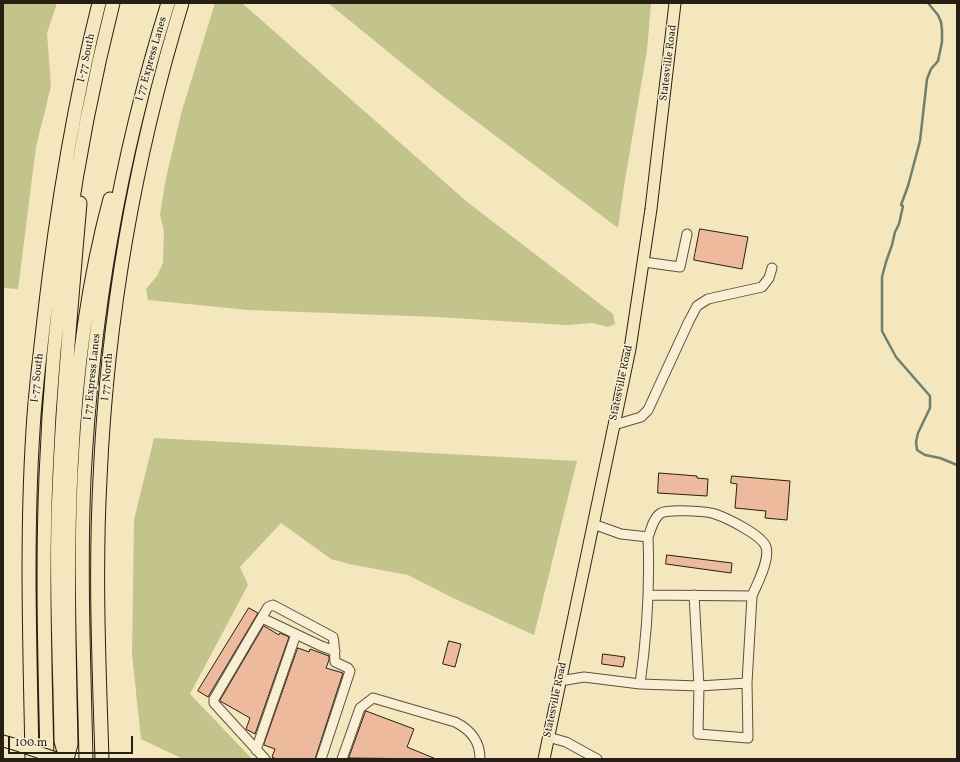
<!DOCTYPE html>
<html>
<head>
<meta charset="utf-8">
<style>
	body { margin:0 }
	#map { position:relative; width:960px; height:762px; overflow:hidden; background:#f4e6bd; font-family:Vollkorn,serif }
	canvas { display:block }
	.frame { position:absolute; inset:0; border:4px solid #271f15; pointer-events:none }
	.scale { position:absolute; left:8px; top:736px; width:125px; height:18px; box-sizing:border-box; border:2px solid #271f15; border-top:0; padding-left:5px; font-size:12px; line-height:14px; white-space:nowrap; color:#271f15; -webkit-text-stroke:3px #f8efd4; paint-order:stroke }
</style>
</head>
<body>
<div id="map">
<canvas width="960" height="762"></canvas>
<div class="frame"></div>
<div class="scale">100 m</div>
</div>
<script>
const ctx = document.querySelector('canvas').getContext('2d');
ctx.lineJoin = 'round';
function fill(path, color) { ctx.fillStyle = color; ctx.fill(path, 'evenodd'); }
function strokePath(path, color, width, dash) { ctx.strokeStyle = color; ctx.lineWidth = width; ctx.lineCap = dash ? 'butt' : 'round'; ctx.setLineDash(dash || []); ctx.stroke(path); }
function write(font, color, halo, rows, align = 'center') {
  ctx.font = font + ' Vollkorn,serif'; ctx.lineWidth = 3; ctx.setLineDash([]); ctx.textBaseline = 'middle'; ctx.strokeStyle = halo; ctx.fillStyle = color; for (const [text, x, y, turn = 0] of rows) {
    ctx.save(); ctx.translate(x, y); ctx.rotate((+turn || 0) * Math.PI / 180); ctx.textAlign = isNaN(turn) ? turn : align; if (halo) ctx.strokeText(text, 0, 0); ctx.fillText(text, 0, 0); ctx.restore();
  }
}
fill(new Path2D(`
	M3,3h54l-10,30 4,53 -15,61 -18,142 -15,-1z
	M215,3h27l224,198 147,113 2,10 -7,3 -16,-4 -26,2 -129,-8 -189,-7 -100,-10 -2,-11 11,-13 6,-13 1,-31 -4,-18 6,-36 15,-64z
	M328,3h323l-4,47 -23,136 -6,42 -178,-134z
	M154,438l423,23 -43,174 -81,-37 -45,-23 -59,-11 -18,-5 -50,-36 -41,44 8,18 -58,109 62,65h-69l-42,-20 -9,-85 2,-134z`), '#c3c38c');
strokePath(new Path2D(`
	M928,3l10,12 3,7 1,8v12l-4,19 -7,8 -4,10 -7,62 -12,45 -7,19 2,1 -4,18 -4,8 -3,13 -6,17 -4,15v54l14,26 34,39v12l-12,25 -2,9 1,8 8,5 15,3 17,7`), '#6e8070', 2.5);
const building = new Path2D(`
	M700,229l48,8 -6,32 -48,-9z
	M659,473l38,3v2l11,1 -1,17 -49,-3z
	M732,476l58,5 -3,39 -22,-2 1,-7 -31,-3 2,-24 -6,-1z
	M667,555l65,8 -1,10 -65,-9z
	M249,608l9,5 -50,84 -10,-6z
	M264,626l15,9 1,-2 9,4 -34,97 -9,-5 4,-11 -30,-17z
	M449,641l12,3 -6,23 -12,-3z
	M298,648l11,4 1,-3 19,7v4l-3,8 17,5 -28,86h-39l-4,-2 3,-8 -11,-4z
	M603,654l22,3 -2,10 -21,-3z
	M366,711l48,18 -7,18 29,12 -87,-1z`);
fill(building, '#edba9e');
strokePath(building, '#271f15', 1);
const minor = new Path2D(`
	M644,262l36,5 7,-33
	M614,425l27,-8 7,-7 41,-89 8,-15 11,-7 54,-12 7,-9 3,-10
	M593,524l28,10 27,3c2,50 -1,98 -8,147l59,2 -1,48 50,4 -1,-55
	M648,537c3,-7 5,-19 13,-24 7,-4 46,-2 54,1 12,4 47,21 51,33 4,13 -9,37 -14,49
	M648,595l104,1 -5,87 -48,3 -5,-91
	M262,618l59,28 14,5
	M560,681l24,-4 56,7
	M548,737l18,5 31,17
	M256,750l40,-116
	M265,759l-51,-56v-4l54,-92 5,-2 60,32 1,6 1,19 13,6 2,3 -29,88
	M342,759l18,-51 13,-10 82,24c16,8 25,19 25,37`);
const major = new Path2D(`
	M3,741l11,3
	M544,759l86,-410 21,-140 24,-206`);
const highway = new Path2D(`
	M32,759c-2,-110 -6,-219 1,-329 2,-37 7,-74 11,-111 12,-106 29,-212 55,-316
	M47,759c-2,-94 -5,-189 -1,-283 6,-160 28,-318 67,-473
	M66,759l-5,-18c-1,-74 -5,-147 -3,-221 3,-106 13,-211 22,-317
	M67,759l4,-15c-4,-182 -9,-367 39,-545
	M86,759c-2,-93 -6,-187 -2,-280 8,-162 36,-322 84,-476
	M102,759c-3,-93 -7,-187 -2,-280 7,-161 35,-322 82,-476`);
strokePath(minor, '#5a513f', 11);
strokePath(major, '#271f15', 13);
strokePath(highway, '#271f15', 15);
strokePath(minor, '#f8efd4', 9);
strokePath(major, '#f4e6bd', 11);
strokePath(highway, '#f4e6bd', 13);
const majorBridge = new Path2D(`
	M14,744l45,15`);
strokePath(majorBridge, '#271f15', 13, []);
strokePath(majorBridge, '#f4e6bd', 11);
write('11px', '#271f15', '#f8efd4', [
	["I-77 South",87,58,-78],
	["I 77 Express Lanes",152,59,-74],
	["Statesville Road",669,63,-83],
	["I 77 Express Lanes",93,377,-84],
	["I 77 North",108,377,-85],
	["I-77 South",38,378,-84],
	["Statesville Road",622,383,-78],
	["Statesville Road",556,700,-78]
]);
</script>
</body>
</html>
